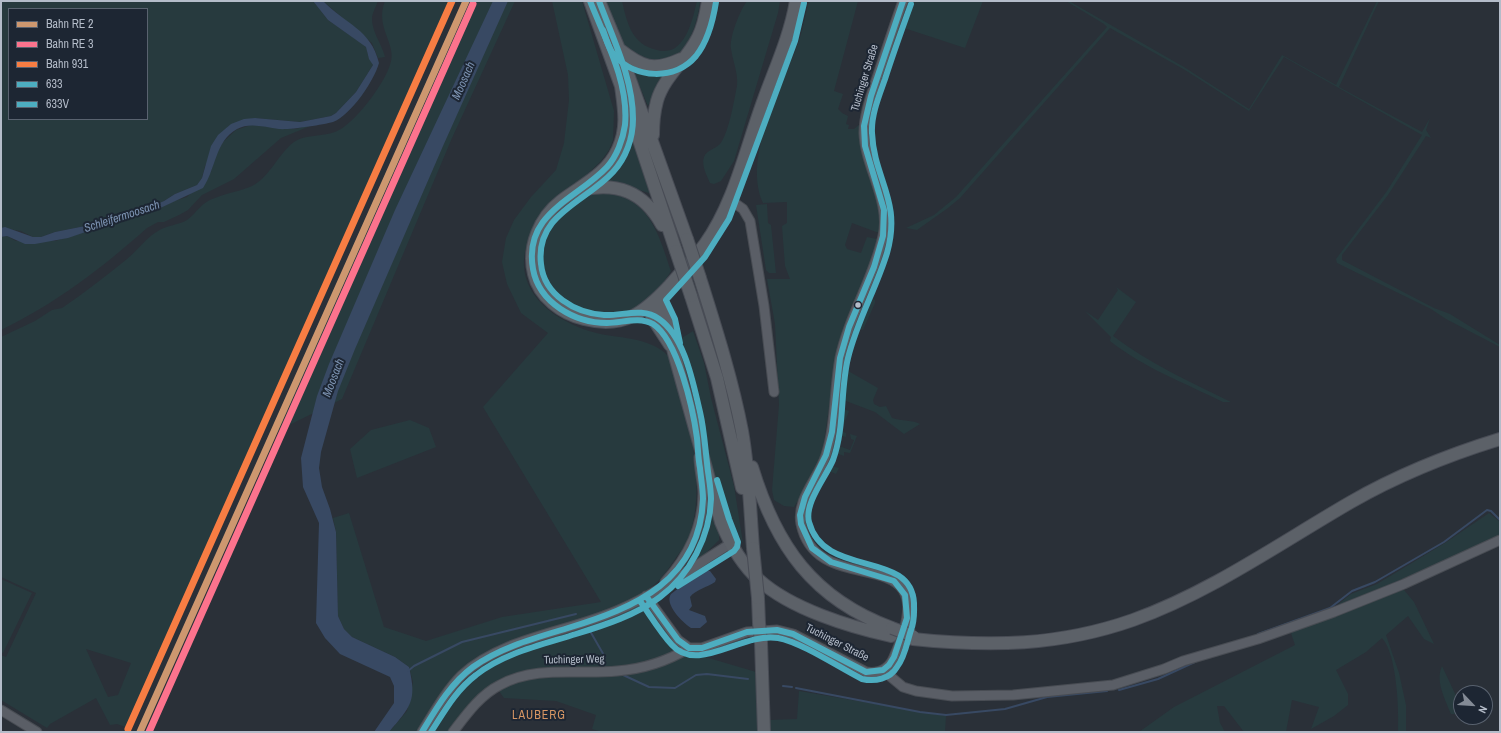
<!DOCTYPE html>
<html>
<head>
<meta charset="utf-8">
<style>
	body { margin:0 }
	#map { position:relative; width:1501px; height:733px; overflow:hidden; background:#2a3038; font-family:"Archivo Narrow",sans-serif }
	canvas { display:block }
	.frame { position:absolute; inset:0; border:2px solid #b4bcc9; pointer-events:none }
	.legend { position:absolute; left:8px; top:8px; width:140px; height:112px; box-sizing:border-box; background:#1d2633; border:1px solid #59626f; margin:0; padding:5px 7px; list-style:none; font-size:12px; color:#b4bcc9 }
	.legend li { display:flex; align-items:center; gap:8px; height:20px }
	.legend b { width:20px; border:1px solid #59626f }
	.north { position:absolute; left:1453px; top:685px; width:40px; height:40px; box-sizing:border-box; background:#1d2633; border:1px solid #59626f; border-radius:50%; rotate:115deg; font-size:11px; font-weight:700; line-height:16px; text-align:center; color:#b4bcc9 }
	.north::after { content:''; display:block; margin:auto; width:14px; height:18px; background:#848b96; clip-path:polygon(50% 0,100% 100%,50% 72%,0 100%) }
</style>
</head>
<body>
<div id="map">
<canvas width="1501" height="733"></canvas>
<div class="frame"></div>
<ul class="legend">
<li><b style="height:5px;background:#cd976f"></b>Bahn RE 2</li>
<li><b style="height:5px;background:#fc738d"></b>Bahn RE 3</li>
<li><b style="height:5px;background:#f77d43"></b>Bahn 931</li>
<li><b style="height:5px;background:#4dadc0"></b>633</li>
<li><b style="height:5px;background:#4dadc0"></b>633V</li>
</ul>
<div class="north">N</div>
</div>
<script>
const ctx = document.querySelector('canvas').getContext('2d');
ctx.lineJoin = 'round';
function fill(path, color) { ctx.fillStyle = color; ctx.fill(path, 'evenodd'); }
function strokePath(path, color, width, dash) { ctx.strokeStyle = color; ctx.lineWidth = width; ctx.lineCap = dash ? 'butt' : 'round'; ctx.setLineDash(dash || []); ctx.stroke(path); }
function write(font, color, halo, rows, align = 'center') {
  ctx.font = font + ' "Archivo Narrow",sans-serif'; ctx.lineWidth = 4; ctx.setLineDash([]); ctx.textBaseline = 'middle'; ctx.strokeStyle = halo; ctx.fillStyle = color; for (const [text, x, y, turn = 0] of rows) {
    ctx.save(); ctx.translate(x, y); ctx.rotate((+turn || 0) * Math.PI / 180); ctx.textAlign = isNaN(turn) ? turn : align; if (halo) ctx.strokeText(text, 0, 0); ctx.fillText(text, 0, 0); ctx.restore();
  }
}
fill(new Path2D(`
	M1,1h312l15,19 39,27 1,8 5,10 -17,27 -20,21 -5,3 -31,6 -45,-4 -25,7 -25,41 -3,12 -5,7 -22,9 -11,7 -19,8 -15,3 -35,12 -40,8 -14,5h-8l-12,-6 -20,-3zM9,9h138v110h-138z
	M323,1h55c-2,5 -5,11 -6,16 -1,14 10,27 13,40l-7,1 -6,-15z
	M385,1h69l-324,731h-4l2,-4 -11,-4 -7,1 -14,-27 -46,26 -3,4 -46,-28v-45l5,2 30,-64 -35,-16v-240l34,-16 17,-11 10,-2c22,-15 44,-32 65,-49 11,-9 19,-21 31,-28 9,-6 21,-6 29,-11 11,-8 13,-17 28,-22 12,-5 26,-7 37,-12 18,-9 26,-32 42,-44 11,-8 28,-5 41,-10 19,-7 49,-48 55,-67 8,-21 -16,-37 -5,-64zM86,649l45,14 -13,32 -10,2z
	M469,1h46l-63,137 -110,261 -65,32z
	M552,1h30l32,110 -1,29 -4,10 -8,11c-18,17 -36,35 -53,53 -5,6 -13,12 -16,18 -25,50 12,84 57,99 24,8 53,4 75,21 10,8 15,34 19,47 11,39 22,103 4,142 -2,6 -7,11 -10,15 -15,23 -23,32 -47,45l-157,64 -55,67h-29l18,-21 6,-29 -4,-15 -14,-10 -43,-20 -8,-8 -6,-13 -2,-84 -3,-14 16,-5 35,114 42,14 76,-24 99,-15 -118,-195 65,-74 -27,-20 -14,-29 -5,-22 4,-24 8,-18 17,-23 25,-27 8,-27 5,-43 -1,-25z
	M605,1h17c5,22 10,44 35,49 5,2 14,1 18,-2 14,-10 18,-31 22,-47l3,1c-2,19 -12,55 -36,59 -7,1 -15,0 -22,0l-19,-16z
	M747,1h33l-2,12 -44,148 -13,20 -7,3 -4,-1c-3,-7 -9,-18 -6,-26 3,-8 14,-8 18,-16 7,-12 11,-35 14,-50 4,-14 -3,-28 -5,-42 -2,-11 9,-39 16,-48z
	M809,1h49l-24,90 9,3 -5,15 4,4 6,3 -2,8 3,1 -1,4h6l7,-6c7,30 25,81 18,110l-27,-10 -7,22 2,4 14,4 6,-16 10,2 -7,28 -36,107 -12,81 -16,33 -12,19 -10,-1 -10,-6 -2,-10 7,-85 -4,-81 -8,-45h23l-5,-13 -3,-40 5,-3v-21l-24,1c-22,-50 24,-122 38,-169 3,-11 5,-22 8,-33z
	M910,1h73l-18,47 -64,-21z
	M1066,1h3l115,66 65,42 33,-54 54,30 41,-84h2l-40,86 83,45 8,-14 -4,12 5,8 -5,-2 -38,59 -46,60v5l92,48 16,6 50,31v2l-54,-28 -15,-10 -94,-46 -1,-4 51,-68 35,-56 -138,-78 -35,54 -64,-41 -75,-42 -150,170 -12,10 -31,22 -11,-2 28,-13 22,-18 151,-170 -3,-3z
	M636,66l28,6 -16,34 -15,-35z
	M315,124l-34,14 -47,41 -32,16 -14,15 -9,5 -15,7h-6l-11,6c-45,40 -92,76 -146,102v-93l6,-1 9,5h39l99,-30 20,-10 13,-4 24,-25 4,-15 8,-15 13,-12 15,-5 44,4z
	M630,129l22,65 -39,-12h-12c16,-17 23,-30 29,-53z
	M597,193c50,-1 61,38 74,78 -10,17 -25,35 -43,42 -25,11 -66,-2 -83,-22 -4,-5 -5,-14 -6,-20 -2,-6 -5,-12 -5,-18 -1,-9 5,-18 10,-25 15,-23 25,-30 53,-35z
	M767,204l1,19 3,2 5,48h-7l-3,-3 -10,-65z
	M1116,287l20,15 -23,34c36,27 77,46 118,66h-8c-38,-19 -79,-34 -113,-61l1,-4 -26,-26 13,9 20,-30z
	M867,296l8,4v3l-12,27 -9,-2z
	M693,331l11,32 7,35 23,88 9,57 -18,-32 -42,-143 -5,-26 2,-3z
	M843,368l35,20 -5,12 1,4 6,3 6,-1 6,12c10,3 21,2 28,6l-16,10 -29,-22 -37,-14z
	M839,407l10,4 -6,16 -8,-2z
	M410,420l19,8 7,19 -79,31 -7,-29 21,-19z
	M836,429l10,4v4l-4,-1 -3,10 11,4 4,-10 -3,-1 -1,-5 7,2 -7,17 -6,-1v4l-11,-4z
	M829,457l6,2 -3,7 7,2 -3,6 -12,-5z
	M707,499l12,32v9l-13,13 -25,17c15,-23 24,-44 26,-71z
	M1489,513l11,9v15l-160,69h-4l15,-12 26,-10 68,-41z
	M1,579l31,14 -29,60 -2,-1z
	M1400,590h4l10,12 20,42 -10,-5 -16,-23 -22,19 13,38 7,32v27h-8c1,-22 -1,-78 -16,-94l-16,14 -30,18 12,24v11l-14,11 -23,13 8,-22 -27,-7 -6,32h-42l-20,-26h-7l3,17 5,9h-86l35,-25 121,-62 -5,-15z
	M639,607c17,2 27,27 36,41l81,24 4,34v26h-158l-10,-3 4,-14 -40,-14 -52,-3 -10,-14 -34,32 -12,16h-23l39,-56 26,-18z
	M1442,666l16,34 3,14h-10c-6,-15 -16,-33 -9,-48z
	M799,691l147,25 -1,16h-175v-12l27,-1z`), '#273a3e');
fill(new Path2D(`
	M313,1h10c22,23 48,28 56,62 -5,18 -28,52 -46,59 -11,3 -43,8 -54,7 -14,-2 -30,-7 -42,0 -22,12 -21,40 -34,59l-49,23 -45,13 -41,14 -33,6h-10l-18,-8 -6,1v-9l4,-1 28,10h8l14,-5 40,-8 35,-12 15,-3 19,-8 11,-7 22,-9 5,-7 9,-32 7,-11 13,-11 13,-5 11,-1 45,4 31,-6 5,-3 20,-21 17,-27 -4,-6 -3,-12 -38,-27z
	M493,1h15l-65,145 -88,203 -17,42 -17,61 -2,16 3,19 8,22 6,23 2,84 6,13 8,8 43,20 14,10c8,34 2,39 -20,65h-15l20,-29v-17l-4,-9 -50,-23 -15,-16 -9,-15 3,-100 -16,-36 -2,-29 16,-62 12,-32 66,-154z
	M702,570l8,1 6,8 -1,3c-7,5 -20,8 -25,15l2,9 -3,4 16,6 2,6 -7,6h-9c-9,-6 -27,-24 -20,-34z`), '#384963');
strokePath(new Path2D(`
	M590,631l15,26
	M1258,634l72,-26 22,-17 23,-9 69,-40 43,-32 4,1 9,9
	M408,671l6,-5 48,-24 114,-28
	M621,674l28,13 26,1 21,-13 11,-1 41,5
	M783,686l9,1
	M796,688l124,24 26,3 59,-6 42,-12 60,-6
	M1119,690l39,-11 39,-18`), '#384963', 2);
const minor = new Path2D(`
	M729,199l14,10 7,12 14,85 10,86
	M665,582c23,-25 39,-57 38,-91 -1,-12 -4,-23 -4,-34
	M646,596l32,44 11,8h13l45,-16 30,-2 16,4 73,38c13,2 23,-3 28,-15 56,-126 -76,-51 -93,-133 -5,-25 18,-46 25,-69 10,-30 8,-65 14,-97 9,-42 34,-80 43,-122 8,-35 -18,-69 -19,-103 0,-20 8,-39 14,-58 8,-24 16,-49 25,-74
	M885,669l6,8 12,10 13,4 36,5 61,-1 100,-10 51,-16 19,-8 75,-22 76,-27 70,-28 96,-44
	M1,710l36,22
	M422,732c12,-19 24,-41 40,-57 41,-38 109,-43 159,-66 39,-17 73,-43 109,-65
	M453,732c13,-17 27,-37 47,-47 36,-20 78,-10 117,-14 26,-2 49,-9 72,-23`);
const major = new Path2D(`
	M590,1l31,85 55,165
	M599,1l20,48 68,190
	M619,49c23,18 34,23 62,10
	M621,86c3,22 7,42 -3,63 -11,25 -36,36 -57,52 -21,16 -34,46 -27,73 5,23 28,40 50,45 40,10 60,-6 86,-34 12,-14 25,-27 35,-41 30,-42 41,-97 59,-145 12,-33 26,-63 32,-98
	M653,135c0,-11 1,-23 4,-34 7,-25 30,-41 41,-64 6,-11 8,-24 10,-36
	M580,190c37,-8 63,1 82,35
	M700,278c16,51 32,101 42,153 7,39 8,78 11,117
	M691,296l26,82 25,110
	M656,299l11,22 7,32 47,169c9,22 20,42 38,58 32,29 91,47 132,56
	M648,306l5,13 17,26
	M752,467c24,79 61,132 140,161
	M758,598l1,25
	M913,639c77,8 146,7 220,-19 78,-28 147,-77 218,-118 47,-27 97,-47 149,-63
	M761,642l3,90`);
strokePath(minor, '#484c53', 11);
strokePath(major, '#484c55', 14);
strokePath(minor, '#5a5e66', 9);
strokePath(major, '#5c6168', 12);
const majorBridge = new Path2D(`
	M687,239l13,39
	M676,251l15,45
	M753,548l5,50
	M759,623l2,19
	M892,628l21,8`);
strokePath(majorBridge, '#484c55', 14, []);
strokePath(majorBridge, '#5c6168', 12);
strokePath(new Path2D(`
	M646,596l32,44 11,8h13l45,-16 30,-2 16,4 73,38 17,-2 6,-5 5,-8 13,-39 -2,-23 -11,-14 -63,-19 -19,-14 -11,-24 -1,-9 5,-18 21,-42 6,-23 8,-74 9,-31 25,-60 9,-31 1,-26 -19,-64 -1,-20 7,-30 32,-95
	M422,732c14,-23 28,-48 51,-65 28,-20 62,-29 95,-39 67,-20 132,-48 135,-129 0,-10 -2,-20 -3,-31 -2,-10 -2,-20 -3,-30 -4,-29 -19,-98 -44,-114 -14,-8 -31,-1 -46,-1 -32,0 -68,-20 -74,-54 -10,-56 44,-70 74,-102 10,-11 16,-28 18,-42 4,-43 -20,-86 -35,-124`), '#4dadc0', 6);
strokePath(new Path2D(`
	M603,30c3,8 5,18 11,25 21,24 61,26 82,1 12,-15 17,-35 20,-54
	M680,343l-5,-24 -9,-19 39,-43 24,-38 66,-178 9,-38
	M678,586l56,-35 3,-4 1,-5 -9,-23 -12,-39
	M640,601c10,14 20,31 32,44 26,29 70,-13 106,-7 23,4 62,30 84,41 13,3 28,0 35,-12 8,-10 10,-25 14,-37 4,-10 3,-17 3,-27 -3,-54 -90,-24 -105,-81 -5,-19 17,-45 24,-62 12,-33 7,-69 15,-102 9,-37 28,-69 39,-105 15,-53 -13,-73 -15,-120 -1,-18 7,-37 13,-54 8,-25 17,-50 26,-75
	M431,732c13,-20 25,-42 45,-57 28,-22 65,-30 100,-41 29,-9 60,-19 84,-37 30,-22 50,-61 51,-98 0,-12 -3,-24 -4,-36 -2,-17 -3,-34 -7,-51 -7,-29 -15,-75 -41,-93 -17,-12 -36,-3 -55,-4 -29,-2 -60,-20 -63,-51 -6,-50 45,-62 72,-92 13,-14 20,-34 20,-53 0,-41 -20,-80 -34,-118`), '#4dadc0', 6);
strokePath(new Path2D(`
	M140,732l326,-731`), '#cd976f', 7);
strokePath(new Path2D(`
	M149,732l324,-728`), '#fc738d', 7);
strokePath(new Path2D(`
	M128,729l324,-728`), '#f77d43', 7);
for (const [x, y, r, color] of [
	[858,305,3.5,"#b4bcc9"]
]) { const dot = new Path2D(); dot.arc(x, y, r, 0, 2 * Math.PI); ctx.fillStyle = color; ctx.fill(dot); strokePath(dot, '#1d2633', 1.5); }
write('11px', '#b4bcc9', '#1d2633', [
	["Tuchinger Straße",865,78,-73],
	["Tuchinger Straße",837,643,27],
	["Tuchinger Weg",574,660,-1]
]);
write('italic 12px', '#7c92b1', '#1d2633', [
	["Moosach",464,81,-66],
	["Schleifermoosach",122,217,-18],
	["Moosach",334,378,-69]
]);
ctx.letterSpacing = '1px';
write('12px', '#d59563', '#1d2633', [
	["LAUBERG",539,716]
]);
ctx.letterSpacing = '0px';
</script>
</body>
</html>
